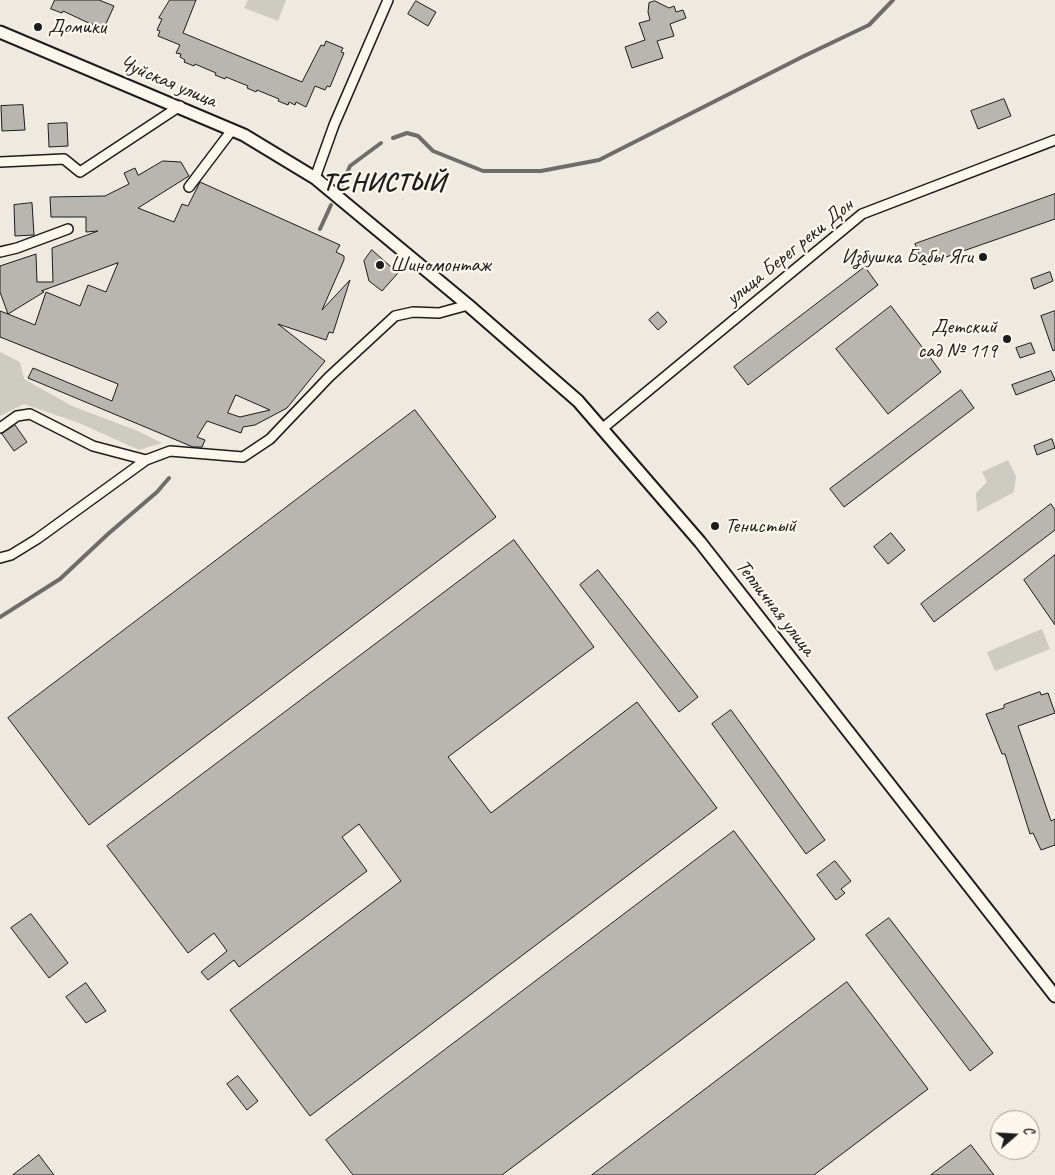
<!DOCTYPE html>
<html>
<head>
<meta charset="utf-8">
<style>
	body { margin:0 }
	#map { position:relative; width:1055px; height:1175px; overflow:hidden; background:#eeeadf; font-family:Caveat,sans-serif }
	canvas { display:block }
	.north { position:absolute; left:990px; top:1110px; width:50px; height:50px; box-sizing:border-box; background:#fbf7ec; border:1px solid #a29f99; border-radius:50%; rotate:71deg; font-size:14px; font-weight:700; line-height:20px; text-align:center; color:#1c1c1c }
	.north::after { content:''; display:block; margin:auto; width:18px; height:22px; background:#1c1c1c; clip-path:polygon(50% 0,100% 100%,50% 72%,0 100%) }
</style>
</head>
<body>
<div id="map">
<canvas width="1055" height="1175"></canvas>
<div class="north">С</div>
</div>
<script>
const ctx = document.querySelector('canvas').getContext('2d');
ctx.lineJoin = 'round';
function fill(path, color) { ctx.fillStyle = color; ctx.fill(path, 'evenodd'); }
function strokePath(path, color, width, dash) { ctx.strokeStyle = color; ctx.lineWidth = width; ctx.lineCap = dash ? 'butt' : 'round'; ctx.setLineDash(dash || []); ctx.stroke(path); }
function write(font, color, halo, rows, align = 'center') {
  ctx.font = font + ' Caveat,sans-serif'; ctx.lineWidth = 4.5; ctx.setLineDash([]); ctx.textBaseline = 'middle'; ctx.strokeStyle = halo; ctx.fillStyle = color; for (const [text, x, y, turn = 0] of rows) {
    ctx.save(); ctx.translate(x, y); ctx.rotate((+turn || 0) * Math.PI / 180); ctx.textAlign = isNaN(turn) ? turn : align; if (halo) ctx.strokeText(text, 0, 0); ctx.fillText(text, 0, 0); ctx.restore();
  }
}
fill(new Path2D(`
	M248,0h38l-8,21 -34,-13z
	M0,352l20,10 4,17 48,27 66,25 24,12 -23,7 -60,-27 -55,-19 -24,12z
	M1008,460l8,16 -2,16 -37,20 -1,-19 11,-11 -5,-10z
	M1042,629l8,20 -55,22 -8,-19z`), '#ceccc2');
strokePath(new Path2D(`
	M393,138l14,-5 11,3 15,15 50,20h58l58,-11 205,-104 65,-31 24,-25
	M342,185l8,-19 31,-23
	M320,229l11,-24
	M0,617l60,-38 48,-45 49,-42 12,-14`), '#6f6d69', 4);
const building = new Path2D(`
	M55,0h44l15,6 -9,20 -4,-2 -1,2 -7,-3v2l-30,-14 -1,2 -11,-4z
	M170,0h26l-13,33 119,49 19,-37 3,1 2,-5 17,7 -2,4 3,1 -14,34 -3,-1 -2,4 -10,-4 -9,21 -10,-5 -1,3 -6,-3 -1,3 -10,-4 1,-2 -22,-9 -1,2 -9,-4 1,-2 -22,-9 -1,2 -10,-4 1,-2 -21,-9 -1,2 -10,-4 1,-2 -5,-3 1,-3 -5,-1 4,-8 -22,-9 2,-5 -3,-1 5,-11 -3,-1z
	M416,1l20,11 -8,14 -20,-12z
	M655,1l14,7 5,-2 2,6 7,-2 3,8 -16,6 4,12 -17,5 6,17 -31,10 -7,-21 20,-7 -6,-17 11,-3 -2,-8 1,-9z
	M1004,99l7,17 -33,13 -7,-18z
	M23,105l2,25 -23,1 -1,-25z
	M67,123l1,23 -19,1 -1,-23z
	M163,161l18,1 8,14 -51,32 36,14 8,-18 6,2 12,-24 140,63 -4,7 8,4v4l-22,50 28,-30 -17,53 -4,-1 -3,8 -48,-16 47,37 -38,47 -32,17 -12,2 -2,6 -34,-12 -10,16 8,3 -3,7h-9l-165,-69 5,-10 79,33 6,-17 -118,-47v-26l8,3 -8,-22v-26l36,-12 1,28h16l-1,-34 46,-17 -12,1v-15h-35l-1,-20 55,-1 24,-12 -5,-11 11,-5 3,7zM118,263l-12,29 -18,-7 -8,21 -34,-14 -11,33 -27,-11 36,-22 -2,-1zM236,395l34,15 -30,7 -12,-4z
	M1055,194v25l-132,46 -8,-21z
	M32,203l2,32 -19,1 -1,-31z
	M372,250l26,23 -16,18 -13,-10 -5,-20z
	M865,267l13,18 -130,100 -14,-18z
	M1050,272l3,9 -19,8 -3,-10z
	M891,306l50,66 -53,42 -52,-65z
	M1055,311v39l-2,1 -12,-35z
	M658,312l9,10 -9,8 -9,-10z
	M1031,343l4,10 -15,5 -4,-10z
	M1051,371l4,9 -39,15 -4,-10z
	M961,390l13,18 -130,99 -14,-18z
	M415,410l81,107 -407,308 -81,-107z
	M15,425l12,17 -13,9 -12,-17z
	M1052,439l3,9 -18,7 -3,-9z
	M1051,504l4,6v20l-121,92 -13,-18z
	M891,533l14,17 -17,14 -14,-17z
	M514,540l80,107 -146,110 43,56 146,-111 80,106 -407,308 -80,-106 171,-129 -42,-57 -17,13 25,34 -128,96 -5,-7 -26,20 -7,-8 26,-21 -13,-18 -26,20 -81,-107z
	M1055,555v70l-31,-45z
	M598,570l100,127 -19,15 -99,-127z
	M1040,692l1,3 7,-2 7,20 -37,13 33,95 4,-2v26l-14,5 -8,-17 -3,1 -25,-80h-3l-16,-40 18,-6v-3z
	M731,710l94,130 -19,14 -94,-130z
	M734,831l81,108 -313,236h-149l-27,-35z
	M835,861l16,20 -10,8 4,4 -9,7 -19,-25z
	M31,914l37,49 -19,15 -38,-50z
	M889,918l104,135 -23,18 -104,-136z
	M847,982l81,107 -114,86h-222z
	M86,983l20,28 -20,12 -20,-26z
	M238,1076l20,25 -11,9 -20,-26z
	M971,1145l23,30h-63z
	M39,1155l15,20h-41z`);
fill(building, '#b9b6af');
strokePath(building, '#1c1c1c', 1);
const minor = new Path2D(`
	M0,162l64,-3 16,13 100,-66
	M315,178l19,-53 54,-125
	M189,187l43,-57
	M0,252l17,-4 51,-19
	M0,428l17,-12 13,-2 63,32 53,14
	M603,428l259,-214 193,-74
	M0,558l11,-3 26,-16 109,-79 24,-9 73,6 27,-18 59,-62 66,-61 18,-4 26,1 29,-8`);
const tertiary = new Path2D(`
	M0,32l244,103 71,43 153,127 110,96 122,141 355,454`);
strokePath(minor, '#1c1c1c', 12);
strokePath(tertiary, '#1c1c1c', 15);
strokePath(minor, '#fbf7ec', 9);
strokePath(tertiary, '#fbf7ec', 11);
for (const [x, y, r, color] of [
	[38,27,5,"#1c1c1c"],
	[983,257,5,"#1c1c1c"],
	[380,265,5,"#1c1c1c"],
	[1007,339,5,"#1c1c1c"],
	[715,526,5,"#1c1c1c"]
]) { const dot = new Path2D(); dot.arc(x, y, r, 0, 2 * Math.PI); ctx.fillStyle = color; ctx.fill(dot); strokePath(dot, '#fbf7ec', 2); }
write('21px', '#1c1c1c', '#fbf7ec', [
	["Домики",48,27],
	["Избушка Бабы Яги",973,257,"right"],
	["Шиномонтаж",390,265],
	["Детский",997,327,"right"],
	["сад № 119",997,351,"right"],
	["Тенистый",725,526]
], 'left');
write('21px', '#1c1c1c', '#fbf7ec', [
	["Чуйская улица",168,82,23],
	["улица Берег реки Дон",790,252,-39],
	["Тепличная улица",775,608,52]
]);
ctx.letterSpacing = '1px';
write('bold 26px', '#1c1c1c', '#fbf7ec', [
	["ТЕНИСТЫЙ",384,183]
]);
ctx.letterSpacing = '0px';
</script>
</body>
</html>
